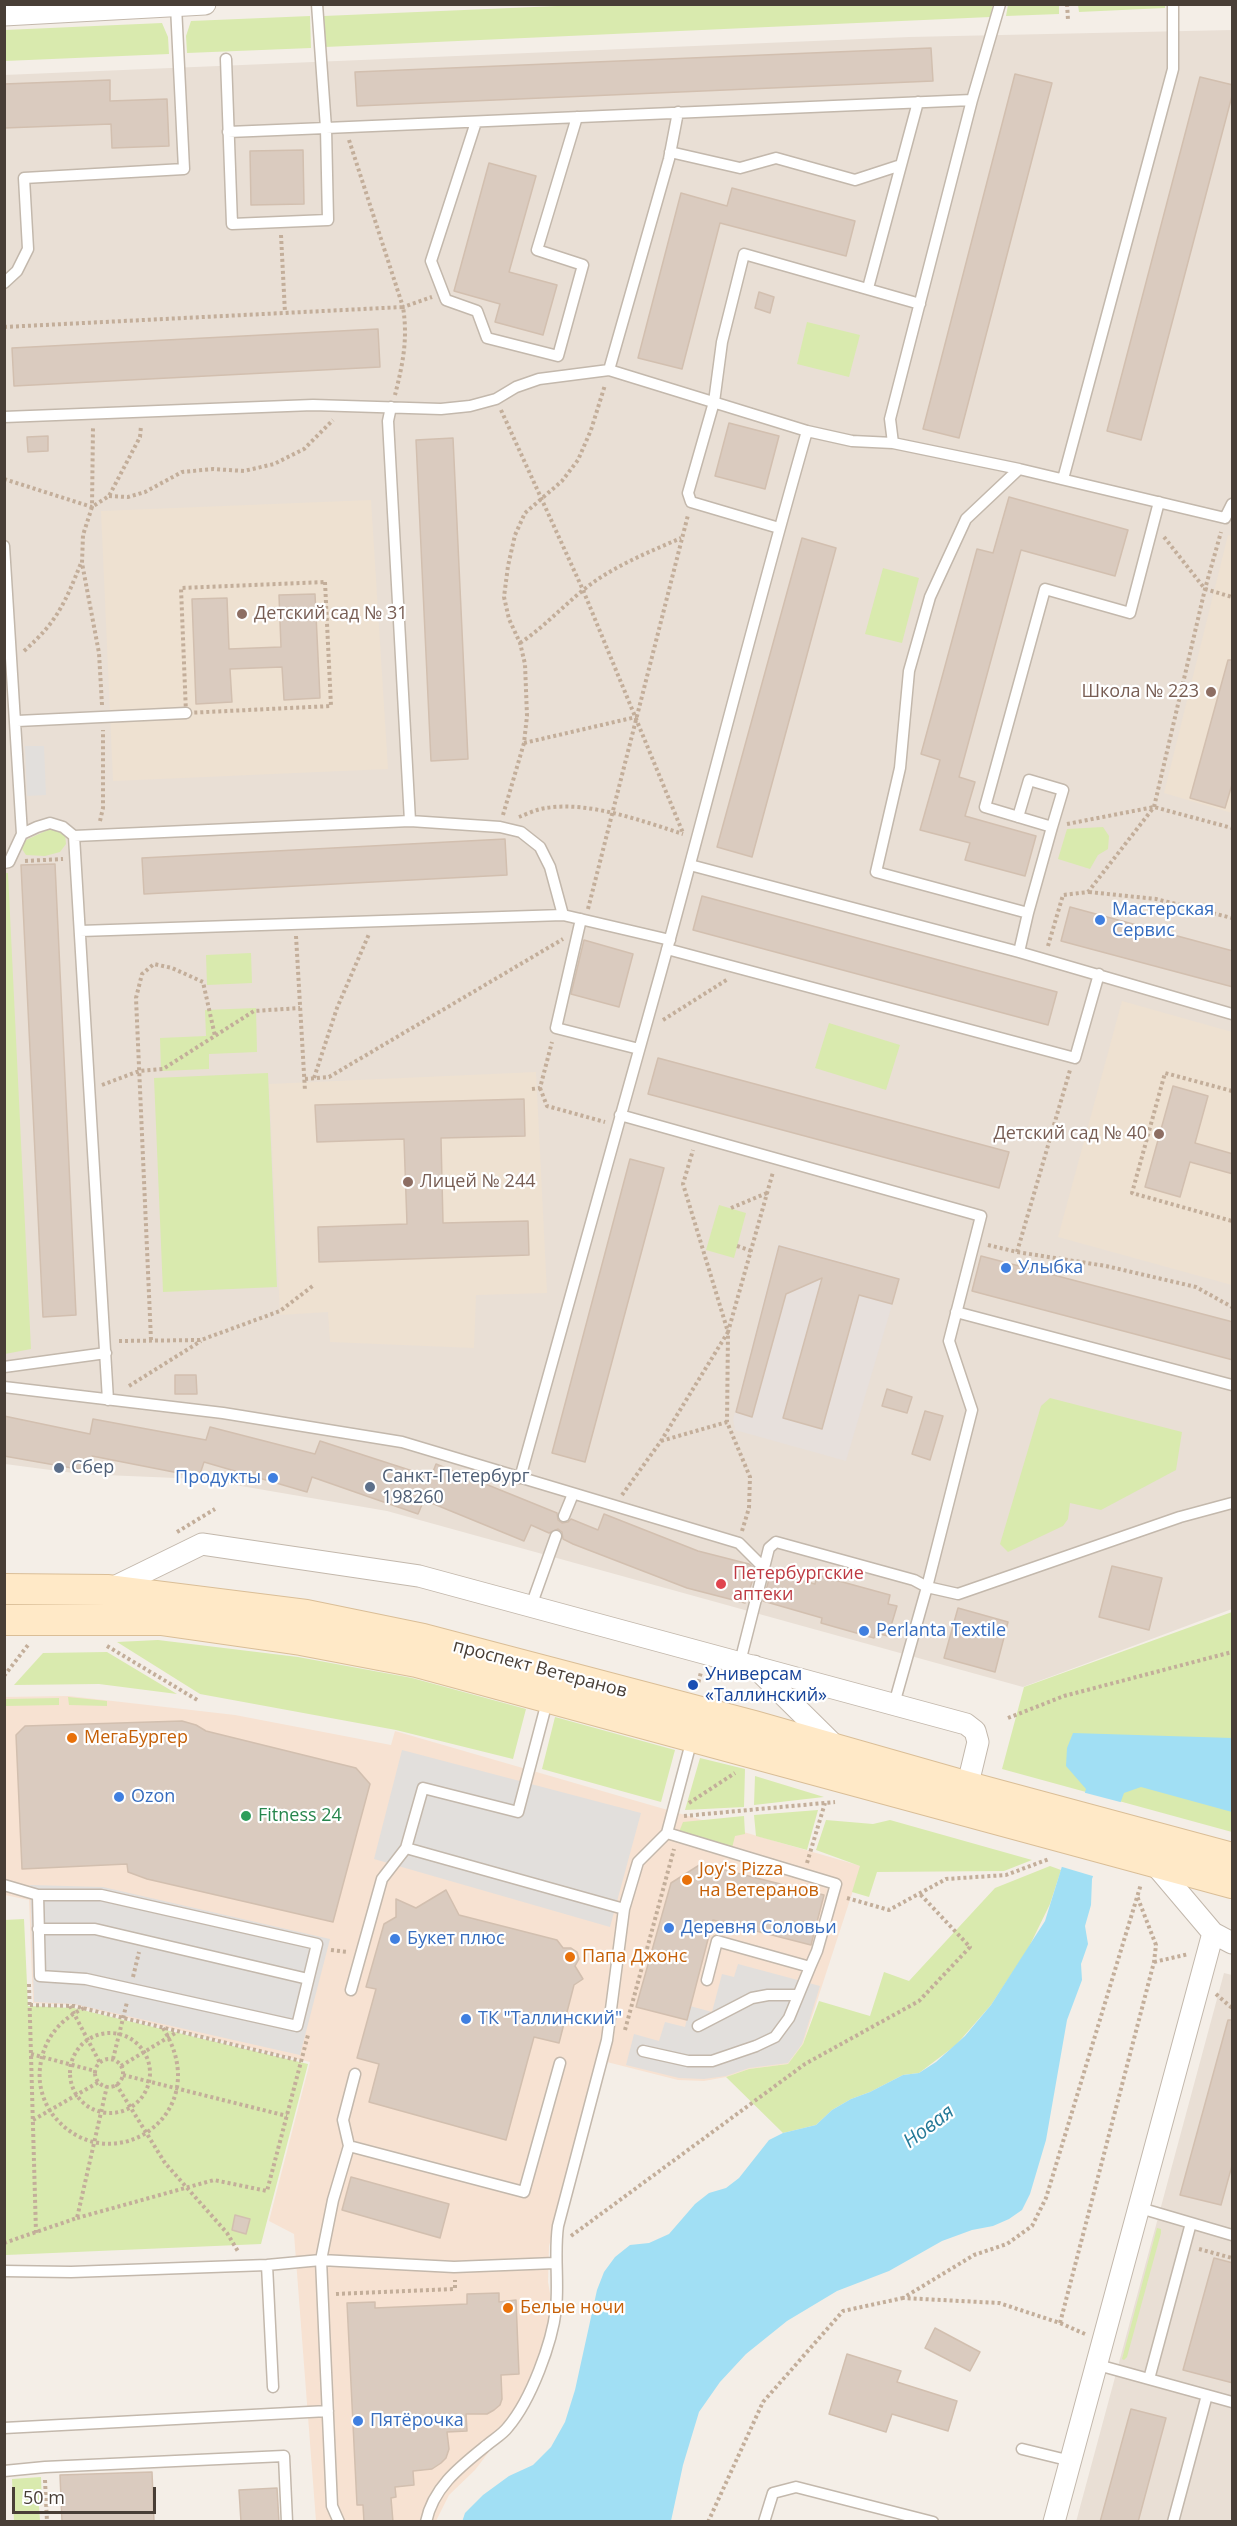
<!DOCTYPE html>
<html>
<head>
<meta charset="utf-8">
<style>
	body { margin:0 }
	#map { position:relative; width:1237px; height:2526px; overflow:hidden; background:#f4eee7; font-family:"Open Sans",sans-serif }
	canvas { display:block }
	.frame { position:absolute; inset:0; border:6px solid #483e36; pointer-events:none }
	.scale { position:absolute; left:12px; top:2487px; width:144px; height:27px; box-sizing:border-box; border:3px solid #483e36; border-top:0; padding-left:8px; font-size:18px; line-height:21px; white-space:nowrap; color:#483e36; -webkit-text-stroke:4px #fff; paint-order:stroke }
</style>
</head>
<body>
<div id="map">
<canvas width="1237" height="2526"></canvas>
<div class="frame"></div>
<div class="scale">50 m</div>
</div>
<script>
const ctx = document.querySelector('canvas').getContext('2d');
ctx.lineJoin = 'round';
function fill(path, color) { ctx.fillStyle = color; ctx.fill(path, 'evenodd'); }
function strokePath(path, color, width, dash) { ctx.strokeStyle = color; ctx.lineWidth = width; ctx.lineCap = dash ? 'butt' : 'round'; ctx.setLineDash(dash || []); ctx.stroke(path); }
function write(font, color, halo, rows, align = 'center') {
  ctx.font = font + ' "Open Sans",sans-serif'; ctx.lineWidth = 4.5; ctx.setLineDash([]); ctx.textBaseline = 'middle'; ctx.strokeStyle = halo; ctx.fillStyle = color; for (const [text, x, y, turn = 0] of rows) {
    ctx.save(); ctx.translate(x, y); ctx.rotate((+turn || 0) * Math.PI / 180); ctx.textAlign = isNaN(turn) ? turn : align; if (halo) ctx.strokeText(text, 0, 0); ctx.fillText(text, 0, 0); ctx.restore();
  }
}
fill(new Path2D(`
	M1232,30v1579l-209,78 -636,-176 -187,-32 -119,-5 -76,-10 -1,-1389 905,-38z
	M1224,1973l8,2v546l-156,1z`), '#e9dfd5');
fill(new Path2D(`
	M69,1696l166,19 156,30 4,-14 466,135 -58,178 -15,20 -39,5 -23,8 -22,4 -26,-1 -79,-20 -50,186 -1,36 6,34 -16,59 -37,61 -26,34 -26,25 -13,26h-120l-22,-287 -25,-13 41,-159 -235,-57 -42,-2 -4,-103 -24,-5 -1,-198z`), '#f7e2d2');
fill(new Path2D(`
	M778,1244l122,34 -54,183 -111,-31 -2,-10z`), '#e7e0dc');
fill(new Path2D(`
	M371,500l17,269 -275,12 -12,-270z
	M1228,535l4,1v277l-68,-20z
	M1122,1001l110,31v253l-174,-48z
	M536,1072l11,221 -71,2 -2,53 -144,-6 -2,-30 -48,3 -11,-231z`), '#eee1d1');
fill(new Path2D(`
	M604,4h389v1l-3,12 -665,30 -1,-31z
	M1165,4v4l-86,4 -1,-7z
	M1008,5h51v9l-53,2z
	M310,16l1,32 -124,5 -1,-17 5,-15z
	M162,23l6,14 1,17 -164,7v-31z
	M807,322l53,13 -11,42 -52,-13z
	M883,568l36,10 -17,65 -37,-9z
	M54,827l11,7 1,10 -6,8 -15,4 -19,-1 -4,-6 2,-8z
	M1103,827l6,9 -1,13 -10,6 -8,14 -32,-10 9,-30z
	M5,873h3l23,476 -26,5z
	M251,953l1,30 -45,2 -1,-30z
	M256,1008l1,44 -48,2v15l-48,2 -1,-33 46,-2 -1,-26z
	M829,1023l71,22 -14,45 -71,-22z
	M268,1073l9,214 -114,5 -9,-214z
	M719,1205l27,8 -12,45 -28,-8z
	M1050,1398l132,34 -6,38 -75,40 -31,-7 -2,16 -5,7 -55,26 -8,-8 41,-138z
	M1232,1612v220l-230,-63 22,-82z
	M158,1640l140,17 114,21 114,31 -13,50 -117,-29 -196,-36 -83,-52z
	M107,1652l70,42 -78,-10 -85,1 29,-32z
	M68,1697l39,4v5l-38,-1z
	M59,1698v7l-53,1v-7z
	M555,1717l120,33 -14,52 -119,-33z
	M700,1758l45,11 -1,38 -59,3z
	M755,1776l69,21 -70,8z
	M818,1810l-11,40 -51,-14 -2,-21z
	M744,1816l1,18 -10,2 -3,12 -53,-16 4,-10z
	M826,1820l47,4 17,-4 142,40 -28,11 -127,1 -8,25 -17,-5 8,-26 -44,-16z
	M1050,1866l11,4 -11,34 -22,45 -37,56 -35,40 -37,28 -16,2 -33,17 -19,7 -19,11 -16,15 -33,8 -57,-56 23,-8 39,-5 15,-20 16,-43 51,15 14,-44 25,9 86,-93z
	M24,1919l4,87 46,2 234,56 -47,180 -255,11 -2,-335z
	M1157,2228l4,1v4l-34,124 -3,3 -2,-1z
	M41,2477l1,28 -3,1 1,15h-26l-2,-42z`), '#d9eaae');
fill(new Path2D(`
	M25,746h19l2,49 -19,1z
	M402,1750l239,63 -31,114 -236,-68z
	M30,1885l73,2 227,52 -30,116 -226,-51 -40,-2z
	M738,1964l82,22 -18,58 -14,19 -39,5 -23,8 -22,3 -25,-1 -53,-13 8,-31 25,7 6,-19 20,5 5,-21 22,6 10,-38 12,3z`), '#e2dfdc');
fill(new Path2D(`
	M1073,1733l159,5v74l-91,-25 -17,6 -32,86 -1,26 -6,21 3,18 -7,20 1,16 -15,40 -21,120 -16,54 -8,16 -13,9 -16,7 -21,4 -30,11 -53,30 -52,20 -50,30 -41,33 -26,28 -21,30 -16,53 -12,56 -209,1 3,-9 18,-18 26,-19 24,-11 18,-18 14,-25 10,-32 22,-100 7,-18 11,-15 15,-12 19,-2 20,-9 26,-30 14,-11 17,-5 13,-10 30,-38 14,-7 33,-8 16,-15 19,-11 19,-7 33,-17 16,-2 17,-11 29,-26 26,-31 54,-84 41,-132 -20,-23 1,-18z`), '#a1dff4');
fill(new Path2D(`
	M1082,1792l42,11 -28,74 -37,-11z`), '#f4eee7');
const building = new Path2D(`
	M931,48l2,33 -576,25 -2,-34z
	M1015,74l37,9 -93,355 -36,-9z
	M1200,77l33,8v7l-92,348 -34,-9z
	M110,80v21l57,-2 2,47 -57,2 -1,-24 -107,4v-44z
	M303,150l1,54 -53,1 -1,-54z
	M489,163l47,13 -27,96 48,13 -14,50 -48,-13 5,-18 -46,-13z
	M732,188l123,33 -9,35 -126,-33 -38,146 -44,-11 43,-165 46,13z
	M759,292l15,5 -4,16 -15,-5z
	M378,329l2,38 -366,19 -2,-38z
	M729,423l50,13 -14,53 -50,-13z
	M48,436v15l-20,1 -1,-15z
	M453,438l15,321 -37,2 -15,-321z
	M1009,497l119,33 -13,46 -94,-26 -62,227 16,5 -10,34 71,20 -11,40 -60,-16 5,-17 -50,-13 20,-70 -19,-6 56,-205 16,4z
	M802,538l34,10 -84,309 -35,-10z
	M315,594l5,104 -36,2 -2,-33 -52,2 2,33 -36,2 -4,-105 35,-1 2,51 52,-2 -2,-52z
	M1228,660h5v121l-8,27 -35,-10z
	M505,839l2,36 -363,19 -2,-36z
	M55,864l21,451 -33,2 -22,-452z
	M702,896l355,96 -9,33 -355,-95z
	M1070,907l163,44v36l-172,-46z
	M584,940l49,14 -14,53 -48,-13z
	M658,1058l351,94 -10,36 -351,-94z
	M1173,1086l35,10 -13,47 38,11v20l-43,-12 -10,35 -35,-10z
	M524,1099l1,37 -84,2 2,85 85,-2 1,34 -210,7 -1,-35 89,-3 -3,-85 -87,3 -2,-37z
	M630,1159l34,9 -79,294 -33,-9z
	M779,1246l120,33 -7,25 -33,-9 -37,134 -39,-11 39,-140 -36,16 -34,123 -16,-5z
	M981,1256l252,66v38l-261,-69z
	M175,1375h21l1,19h-22z
	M887,1389l25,8 -5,16 -25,-7z
	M925,1411l18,5 -13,44 -18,-6z
	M4,1416l86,18 3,-15 113,21 4,-13 105,27 5,-13 111,36 5,-13 121,49 1,7 4,3 6,-1 3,-3 27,11 6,-16 94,37 51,13 7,6 -11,33 -58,-15 -114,-44 -10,-5 -1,-7 -4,-3 -9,4 -18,-8 -7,16 -100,-41 -6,14 -106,-37 -5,15 -103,-30 -5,15 -107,-21 -3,15 -85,-15z
	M1112,1566l50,12 -13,52 -50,-13z
	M771,1572l44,12 2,-9 73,20 -2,9 9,2 -9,30 -12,-3 -2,5 -53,-15 1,-5 -59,-17z
	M958,1608l50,14 -13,50 -51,-14z
	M182,1721l14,4 10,6 150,37 14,16 -37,138 -186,-43 -19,-7 -1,-8 -105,5 -6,-134 9,-9z
	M701,1864l123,31 -13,50 -98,-25 -26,100 -51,-13 35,-124z
	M446,1890l13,25 98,25 6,8h8l6,4 2,7 -4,7 8,13 -9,6 -15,58 -25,-6 -28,103 -137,-38 10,-38 -22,-6 19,-69 -10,-2 18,-63 12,-7v-18l20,9z
	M1228,2020h5v142l-12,43 -41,-10z
	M351,2177l98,27 -9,34 -98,-28z
	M235,2215l15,4 -4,15 -14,-4z
	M1214,2258l19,5v120l-50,-13z
	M499,2293v9l17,-2 3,74 -18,1 1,24 -2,6 -6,5 -7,4h-21l1,17 -20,1 2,17 -3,9 -5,5 -9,6 -19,2 1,14 -19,2 1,10 -5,1 2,24h-29l-1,-17h-6l-10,-202 28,-1v6l92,-4v-10z
	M935,2328l45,24 -10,19 -45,-23z
	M847,2354l54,17 -4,11 60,19 -9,30 -56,-17 -6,18 -57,-18z
	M1131,2409l35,9 -28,104h-38z
	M152,2472l2,50h-92l-2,-47z
	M277,2488l2,34h-38l-2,-32z`);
fill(building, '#dacbbf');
strokePath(building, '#d2bfaf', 1.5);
const lane = new Path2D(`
	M317,4l9,124 646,-28 28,-96
	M226,59l6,165 96,-4 -2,-92 -98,4
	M476,122l-45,139 15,39 31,11 10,27 71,18 25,-91 -46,-15 40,-133
	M670,152l70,16 36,-10 79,22 46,-15
	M4,283l13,-12 11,-22 -4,-71 160,-9 -8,-163
	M868,288l50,-186
	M609,370l60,-211 9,-47
	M391,407l-3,14 22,400
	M4,417l309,-12 128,4 29,-3 26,-7 20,-12 23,-8 70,-9 198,61
	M893,443l-3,-24 82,-319
	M1063,479l110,-410v-65
	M1159,502l-29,111 -85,-24 -60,218 67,20 -24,86 -152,-41 24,-104 9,-97 21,-74 36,-78 53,-50 206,49 7,-14
	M779,528l-88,-26 -3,-9 26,-91 8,-60 22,-88 176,50
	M4,546l18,288
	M17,721l169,-8
	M1018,817l11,-37 34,10 -11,37
	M4,863l5,-1 13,-28 15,-7 13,-4 13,4 11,9
	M690,865l329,87
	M1028,913l-9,39 213,62
	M581,919l-25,109 83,21
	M80,931l483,-16
	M667,949l408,109 24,-84
	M620,1115l361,101 -32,125 23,69 -45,177 -13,-7 -138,-38 -7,6 -29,114
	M956,1312l276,73
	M4,1367l102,-14
	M4,1387l219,26 179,29 337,101 24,24
	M108,1400l-34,-564 336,-15 90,6 21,5 19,15 10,20 13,48 107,25
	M520,1478c46,-171 95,-340 142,-510 49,-179 94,-359 145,-537l45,10 41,2 126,26
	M564,1516l9,-22
	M531,1606l25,-70
	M548,1698l-30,114 -95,-24 -17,60 218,61
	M894,1704l33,-117 31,7 222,-77 52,-14
	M667,1833l169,51 -19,67 -7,16 -93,-26 -10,39
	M4,1885l34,10h63l216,49 -20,82 -211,-47 -46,-3 -2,-81
	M38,1929h57l213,50
	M351,1990l31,-111 24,-31
	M698,2026l54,-28 16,-3h30
	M643,2051l45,10h24l44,-15 19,-9 14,-19 21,-51
	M349,2146l-6,-26 12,-46
	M1140,2208l92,27
	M267,2265l6,122
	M4,2271l67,1 196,-7 54,-5 133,7 101,-4
	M1098,2365l134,37
	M1149,2379l42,-156
	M4,2428l324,-17
	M1022,2449l49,12
	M4,2471l41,-4 239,-11 3,66
	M339,2522l-7,-16 -11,-246 12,-60 16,-54 175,46 36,-129
	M426,2522c7,-35 35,-56 61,-77 7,-6 16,-11 21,-18 23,-27 44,-84 48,-118 3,-28 -2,-55 2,-83l49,-186 17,-131 14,-47 29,-29 25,-94
	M764,2522l9,-29 23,-6 137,35
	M1173,2522l34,-127`);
const street = new Path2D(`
	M4,15l201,-11
	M108,1590l94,-46 217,32 547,148 9,7 3,11 -14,58
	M754,1666l82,81
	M1152,1861l61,72 19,10
	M1054,2522l159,-589`);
const secondary = new Path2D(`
	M4,1589l103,1 199,25 117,24 331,87 214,61 264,71
	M4,1620h157l140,20 116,22 815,221`);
strokePath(lane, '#c3b8ac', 13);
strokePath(street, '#c3b8ac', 23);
strokePath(secondary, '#dabe97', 32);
strokePath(new Path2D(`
	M1067,4l1,16
	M349,140l54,167 29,-10
	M281,235l4,78
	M4,327l399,-20c5,32 0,56 -8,88
	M501,410l82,180 100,243
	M4,479l88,28 1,-80
	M109,496l19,1 17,-5 37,-20 31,-3 31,2 30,-7 30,-15 29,-29
	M1164,537l41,52 27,8
	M325,582l6,124 -145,7 -5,-125z
	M520,643c23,-15 41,-35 62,-52 29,-24 65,-38 99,-53
	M24,651c33,-29 41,-48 57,-88
	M102,705l-3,-52 -17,-90 1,-28 9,-28 17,-11 31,-59 1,-11
	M524,743l112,-26
	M503,815l21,-72 3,-27 -2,-52 -5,-21 -11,-24 -5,-22 4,-31 7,-31 10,-22 37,-32 16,-21 13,-30 14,-45
	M519,817c8,-3 18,-8 27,-9 43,-7 96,13 137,26
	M100,821l3,-13v-78
	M1067,824l87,-17 78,21
	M25,861l38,-2
	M1089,892l67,7 76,19
	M588,909l100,-394
	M296,936l9,155
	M1048,946l15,-51 25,-3 66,-85 51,-218 16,-57
	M663,1020l65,-41
	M314,1078l23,-70 32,-74
	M305,1079l24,-2 234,-138
	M102,1085l37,-14 24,-2 91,-58 46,-3
	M540,1088l7,18 58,16
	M532,1089l8,-1 12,-46
	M1232,1091l-67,-18 -33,120 100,28
	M731,1208l36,-15
	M988,1245l29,7 89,14 90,21 36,20
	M737,1246l15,5
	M1017,1252l53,-182
	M151,1340l-15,-342 6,-24 12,-10 18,4 31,14 12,54
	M119,1341l82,-1 79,-29 34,-26
	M129,1386l72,-45
	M661,1441l66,-19
	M622,1495l39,-54 67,-109 -45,-148 10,-34
	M742,1531l7,-23 1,-31 -23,-55 1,-90 45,-160
	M177,1532l38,-23
	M107,1646l92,55
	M4,1676l24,-31
	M697,1688l4,-16
	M1008,1718l56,-22 168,-44
	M689,1803l46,-30
	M684,1816l151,-14
	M807,1863l18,-60
	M847,1898l42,12 57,-31 60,-4 43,-16
	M331,1950l17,2
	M1154,1962l35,-8
	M133,1977l6,-25
	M29,1984l7,249
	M1216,1994l16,14
	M30,2005l44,1 227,55
	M70,2006l30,57
	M84,2008c-25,12 -41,32 -44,60 -2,16 3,34 13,47 55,70 165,1 110,-87
	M625,2030l49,-181
	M70 2073a40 40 0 1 1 80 0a40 40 0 1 1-80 0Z
	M31,2054l64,17
	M113,2059l14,-57
	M95 2073a14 14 0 1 1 28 0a14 14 0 1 1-28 0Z
	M121,2066l56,-34
	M123,2075l164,41
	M116,2084l49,79 62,70 12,20
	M33,2120l66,-38
	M77,2218l137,-38 53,11 41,-156
	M571,2236l234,-172 114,-63 51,-54 -50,-53
	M4,2243l73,-25 30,-132
	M1199,2249l33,9
	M336,2294l119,-5v-9
	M1060,2323l94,-361 2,-17 -19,-49
	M1085,2334l-25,-11 -61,-20 -96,-5 71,-43 33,-11 25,-18 14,-28 95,-314
	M45,2480l2,42
	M708,2522l55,-120 80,-91 60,-13`), '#c3ae9a', 4, [3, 3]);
strokePath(lane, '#fff', 10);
strokePath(street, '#fff', 21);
strokePath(secondary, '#ffe9c7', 30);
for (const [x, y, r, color] of [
	[242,614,6,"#8d6e63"],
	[1211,692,6,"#8d6e63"],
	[1100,920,6,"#3f7fe0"],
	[1159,1134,6,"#8d6e63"],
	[408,1182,6,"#8d6e63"],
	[1006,1268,6,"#3f7fe0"],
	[59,1468,6,"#5c6f8a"],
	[273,1478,6,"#3f7fe0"],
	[370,1487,6,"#5c6f8a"],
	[721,1584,6,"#e0444e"],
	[864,1631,6,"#3f7fe0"],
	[693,1685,6,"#1a4fb4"],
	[72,1738,6,"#e8710a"],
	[119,1797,6,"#3f7fe0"],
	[246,1816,6,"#2e9e5b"],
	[687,1880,6,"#e8710a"],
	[669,1928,6,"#3f7fe0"],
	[395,1939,6,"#3f7fe0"],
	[570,1957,6,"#e8710a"],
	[466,2019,6,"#3f7fe0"],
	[508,2308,6,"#e8710a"],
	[358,2421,6,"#3f7fe0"]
]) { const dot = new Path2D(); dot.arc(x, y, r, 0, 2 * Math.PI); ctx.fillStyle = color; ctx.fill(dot); strokePath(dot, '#fff', 2); }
write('18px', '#785e54', '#fff', [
	["Детский сад № 31",254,614],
	["Школа № 223",1199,692,"right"],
	["Детский сад № 40",1147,1134,"right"],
	["Лицей № 244",420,1182]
], 'left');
write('18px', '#366cbe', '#fff', [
	["Мастерская",1112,910],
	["Сервис",1112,931],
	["Улыбка",1018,1268],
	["Продукты",261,1478,"right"],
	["Perlanta Textile",876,1631],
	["Ozon",131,1797],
	["Деревня Соловьи",681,1928],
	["Букет плюс",407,1939],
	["ТК \"Таллинский\"",478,2019],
	["Пятёрочка",370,2421]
], 'left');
write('18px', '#4e5e75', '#fff', [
	["Сбер",71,1468],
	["Санкт-Петербург",382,1477],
	["198260",382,1498]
], 'left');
write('18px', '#be3a42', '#fff', [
	["Петербургские",733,1574],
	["аптеки",733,1595]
], 'left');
write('18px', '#483e36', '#fff', [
	["проспект Ветеранов",540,1669,15]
]);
write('18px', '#164399', '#fff', [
	["Универсам",705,1675],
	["«Таллинский»",705,1696]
], 'left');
write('18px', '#c56008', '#fff', [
	["МегаБургер",84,1738],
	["Joy's Pizza",699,1870],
	["на Ветеранов",699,1891],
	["Папа Джонс",582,1957],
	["Белые ночи",520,2308]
], 'left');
write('18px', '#27864d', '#fff', [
	["Fitness 24",258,1816]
], 'left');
write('italic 20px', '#247997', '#fff', [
	["Новая",929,2127,-37]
]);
</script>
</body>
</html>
